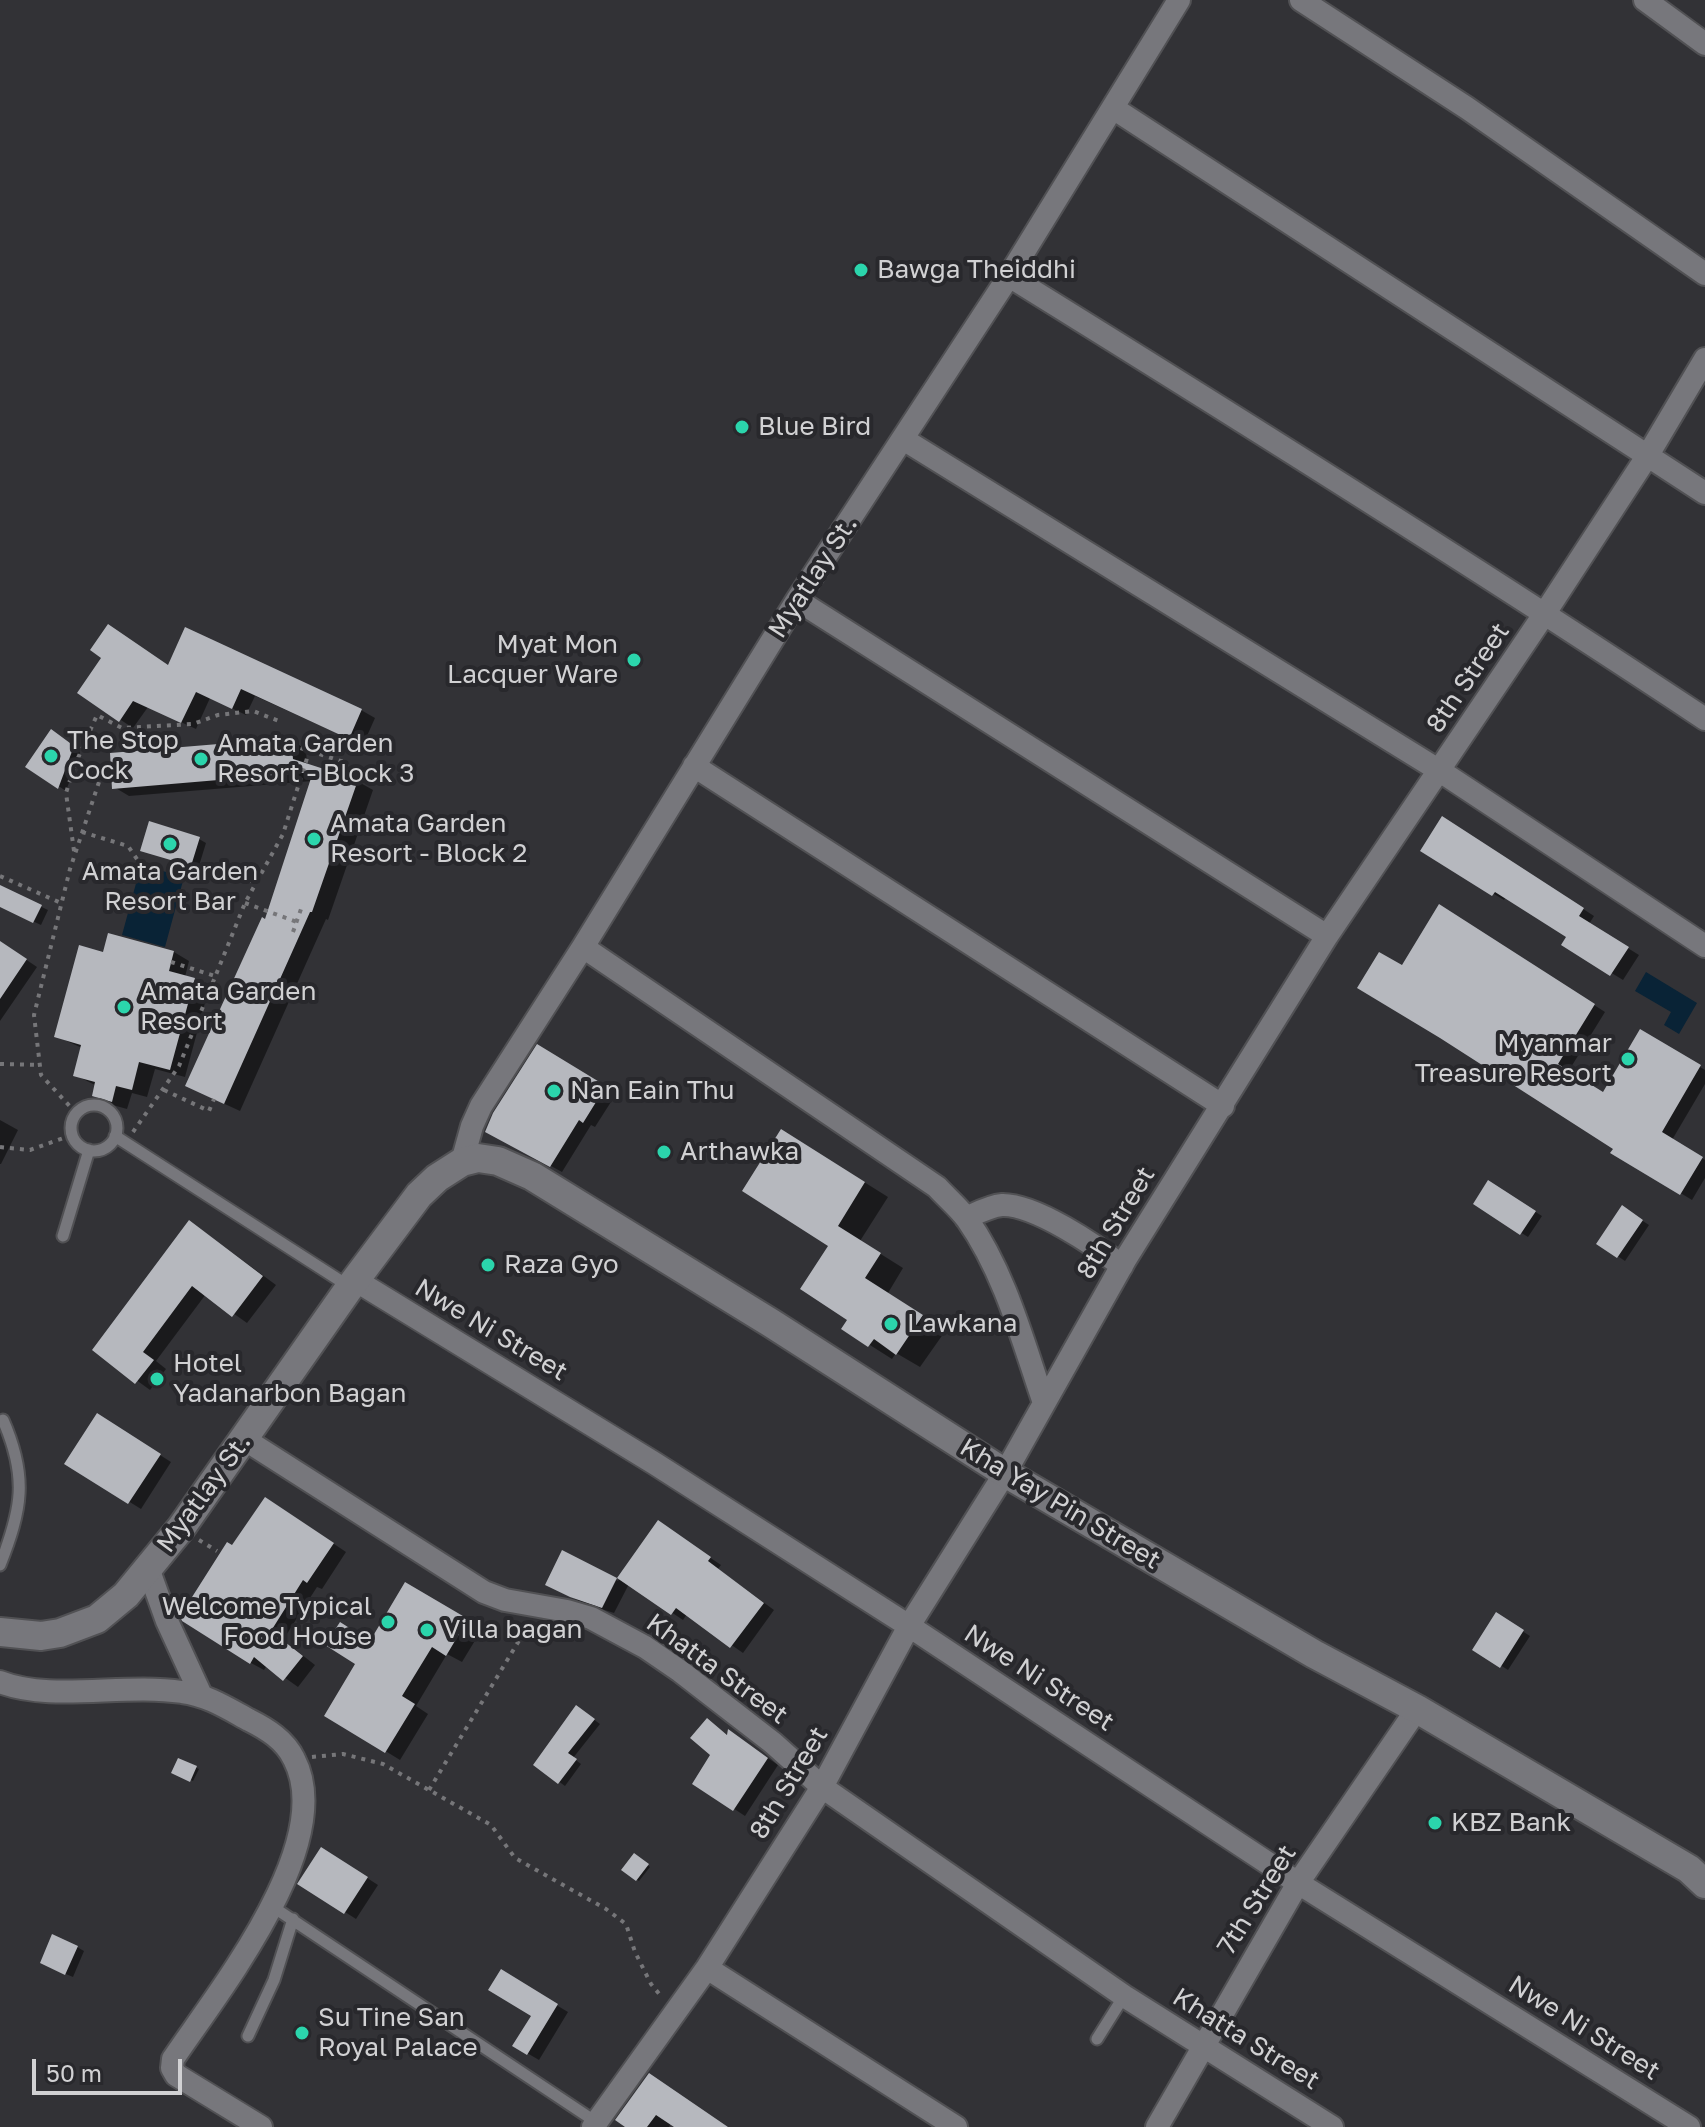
<!DOCTYPE html>
<html>
<head>
<meta charset="utf-8">
<style>
	body { margin:0 }
	#map { position:relative; width:1705px; height:2127px; overflow:hidden; background:#323236; font-family:"Golos Text",sans-serif }
	canvas { display:block }
	.scale { position:absolute; left:32px; top:2059px; width:150px; height:36px; box-sizing:border-box; border:4px solid #d1d1d3; border-top:0; padding-left:10px; font-size:24px; line-height:28px; white-space:nowrap; color:#d1d1d3; -webkit-text-stroke:6px #28282c; paint-order:stroke }
</style>
</head>
<body>
<div id="map">
<canvas width="1705" height="2127"></canvas>
<div class="scale">50 m</div>
</div>
<script>
const ctx = document.querySelector('canvas').getContext('2d');
ctx.lineJoin = 'round';
function fill(path, color) { ctx.fillStyle = color; ctx.fill(path, 'evenodd'); }
function strokePath(path, color, width, dash) { ctx.strokeStyle = color; ctx.lineWidth = width; ctx.lineCap = dash ? 'butt' : 'round'; ctx.setLineDash(dash || []); ctx.stroke(path); }
function write(font, color, halo, rows, align = 'center') {
  ctx.font = font + ' "Golos Text",sans-serif'; ctx.lineWidth = 8; ctx.setLineDash([]); ctx.textBaseline = 'middle'; ctx.strokeStyle = halo; ctx.fillStyle = color; for (const [text, x, y, turn = 0] of rows) {
    ctx.save(); ctx.translate(x, y); ctx.rotate((+turn || 0) * Math.PI / 180); ctx.textAlign = isNaN(turn) ? turn : align; if (halo) ctx.strokeText(text, 0, 0); ctx.fillText(text, 0, 0); ctx.restore();
  }
}
fill(new Path2D(`
	M141,865l43,12 -19,70 -43,-12z
	M1646,972l51,31 -18,31 -15,-9 7,-13 -36,-21z`), '#092336');
fill(new Path2D(`
	M169,667l192,43 14,8 -12,27 -108,-49 -9,19 -36,-17 -14,31 -48,-22 -15,21 -53,-35z
	M58,736l22,16 -14,39 -38,-25z
	M290,740l16,9 1,16 50,16 16,9 -45,130 -2,-1 -86,192 -37,-17 63,-173 46,-140 -183,15 -15,-9z
	M1454,825l140,91 -5,8 50,31 -16,25 -59,-36 5,-8 -63,-39 -2,3 -81,-49z
	M199,839l7,4 -8,26 -55,-19z
	M0,887l48,23 -7,15 -41,-19z
	M1451,913l154,99 -37,60 36,23 37,-63 64,38v14l-33,56 33,20v18l-13,22 -79,-48 2,-4 -213,-180z
	M110,935l64,17 15,9 -4,16 24,11 -24,89 -30,-8 -8,28 -15,-4 -5,16 -18,-5 -15,-9 3,-9 -22,-11 7,-27 -26,-12 49,-82z
	M0,942l37,25 -37,54z
	M538,1047l78,47 -21,33 -4,-2 -29,47 -75,-41z
	M0,1120l18,10 -17,34h-1z
	M805,1145l83,52 -28,44 43,27 -15,25 58,37 -26,37 -24,-14 -4,6 -49,-31 6,-9z
	M1489,1183l53,33 -14,21 -53,-33z
	M1629,1212l20,13 -24,36 -27,-18z
	M203,1231l73,54 -29,38 -41,-29 -50,67 10,8 -16,21 -55,-40z
	M108,1422l63,40 -30,47 -74,-46z
	M279,1507l67,45 -24,37 -5,-2 -34,53 32,25 -17,22 -31,-22 -3,5 -13,-7 -18,-115z
	M659,1523l62,42 -3,4 56,41 -31,43 -56,-39 -4,6 -54,-36 -15,29 -31,-10 -25,-13 5,-37 55,28z
	M406,1584l76,45 -20,33 -15,-8 -31,52 12,8 -28,46 -73,-45z
	M1497,1615l33,21 -22,34 -33,-21z
	M582,1711l18,13 -27,34 8,6 -16,22 -29,-21z
	M707,1721l22,15 10,2 39,27 -33,51 -50,-33 18,-28z
	M179,1760l20,9 -6,12 -19,-9z
	M634,1855l16,12 -11,14 -16,-11z
	M333,1856l45,29 -22,34 -11,-7z
	M77,1947l7,4 -11,26 -24,-10z
	M501,1972l67,40 -29,48 -24,-14 19,-31z
	M650,2075l77,52h-50l-6,-4 -2,4h-41z`), '#0007');
fill(new Path2D(`
	M108,624l60,41 17,-38 177,82 -13,30 -108,-50 -9,20 -36,-17 -15,31 -48,-22 -14,21 -42,-29 24,-35 -11,-8z
	M51,729l23,17 -16,43 -33,-22z
	M291,738l2,21 65,21 -46,132h-2l-86,192 -39,-18 77,-169 3,2 48,-147 -201,17 -2,-36z
	M1442,816l142,92 -5,8 50,31 -19,29 -49,-31 5,-8 -71,-45 -3,4 -72,-45z
	M149,821l51,16 -9,29 -51,-15z
	M0,885l42,20 -9,18 -33,-16z
	M1439,904l156,100 -37,60 45,28 37,-63 61,36 -39,67 41,25 -23,38 -70,-42 3,-4 -173,-111 -83,-50 22,-36 23,13z
	M108,933l66,18 -5,20 26,7 -25,92 -31,-8 -7,28 -16,-4 -4,16 -20,-6 3,-14 -22,-6 8,-31 -27,-8 25,-92 24,7z
	M0,941l27,18 -27,40z
	M537,1044l69,42 -23,37 -4,-3 -29,47 -65,-35 8,-19z
	M781,1129l84,53 -27,44 43,27 -16,25 58,37 -27,40 -22,-16 -6,8 -27,-18 6,-9 -47,-31 28,-43 -86,-55z
	M1488,1180l48,31 -16,24 -47,-31z
	M1622,1205l21,15 -26,38 -21,-14z
	M189,1220l74,56 -31,41 -40,-31 -49,66 11,8 -19,24 -43,-34z
	M97,1413l64,41 -33,50 -64,-40z
	M265,1497l69,46 -27,40 -4,-3 -32,51 32,25 -20,25 -29,-24 -4,7 -68,-43 -2,-5 47,-74 5,3z
	M658,1520l53,37 -3,4 56,42 -34,45 -54,-40 -5,7 -54,-37z
	M562,1550l55,28 -15,30 -32,-11 -25,-12z
	M405,1582l63,37 -22,37 -14,-9 -30,49 13,8 -30,49 -61,-37 31,-52 -30,-19 15,-23 30,19z
	M1496,1612l28,18 -24,38 -28,-18z
	M576,1705l19,14 -27,34 9,6 -19,25 -25,-19z
	M707,1718l20,17 1,-6 40,29 -35,53 -41,-27 18,-29 -20,-17z
	M178,1758l19,8 -7,16 -19,-9z
	M321,1847l47,30 -24,37 -47,-30z
	M634,1853l15,11 -13,17 -15,-11z
	M52,1934l26,12 -13,29 -25,-12z
	M501,1969l57,35 -31,51 -15,-9 19,-30 -43,-26z
	M649,2073l79,54h-54l-18,-12 -9,12h-22l-10,-7z`), '#b6b8be');
const service = new Path2D(`
	M71 1128a23 23 0 1 1 46 0a23 23 0 1 1-46 0Z
	M115,1136l235,151
	M63,1236l26,-86
	M0,1565c22,-56 28,-88 3,-145
	M273,1907l323,215
	M248,2036l26,-56 19,-61
	M1097,2039l27,-43`);
const minor = new Path2D(`
	M1301,0l166,108 238,166
	M1645,0l60,44
	M1113,108l592,385
	M1009,276c234,145 467,291 696,443
	M903,439l537,332 265,175
	M797,600l530,336
	M694,766l529,340
	M583,947l354,240c10,11 22,21 30,32 38,54 56,123 77,184
	M462,1162l10,-36 9,-20 102,-159 214,-347 212,-324 170,-276
	M966,1218c11,-5 24,-12 36,-13 33,-1 94,41 120,61
	M355,1280l299,183 255,163 389,257 391,244
	M244,1439l240,153 21,8 62,11 24,7 54,29 35,24 93,72 49,44 302,209 208,131
	M148,1568l19,53 34,74
	M0,1682c51,20 124,1 182,10 25,3 45,16 67,28 18,9 36,20 45,39 44,84 -76,233 -121,300l-1,9 4,7 85,52
	M707,1968l249,159
	M593,2127l114,-159 115,-181 87,-161 96,-153 120,-213 202,-324 218,-323 103,-158 57,-96
	M1157,2127l141,-244 119,-174`);
const tertiary = new Path2D(`
	M0,1632l41,4 19,-3 37,-14 29,-24 55,-67 169,-241 69,-92 18,-17 25,-16 16,-4 20,3 34,15 239,147 234,150 309,181 103,55 272,160 16,15`);
strokePath(service, '#515154', 15);
strokePath(minor, '#515154', 26);
strokePath(tertiary, '#515154', 32);
strokePath(new Path2D(`
	M291,745l56,18 -2,12
	M74,767l23,-52 25,13 71,-4 25,-9 35,-4 26,10
	M82,832l46,14 13,19
	M74,851l-8,-58 8,-26 15,-1 11,13
	M0,876l61,27
	M184,877l33,-12 39,18
	M245,903l52,19
	M293,932l8,-23
	M171,962l44,14
	M0,1064l40,1
	M164,1090l45,21 5,-12
	M76,1113l-35,-38 -7,-60 36,-146 30,-90 11,-14
	M133,1132l46,-66 66,-163 38,-69 26,-82
	M0,1147l30,3 42,-15
	M199,1540l18,11
	M312,1757l31,-3 40,10 108,61 24,33 91,51 20,15 9,28 16,32 10,12
	M429,1790l100,-166`), '#767679', 4, [4, 6]);
strokePath(service, '#77777c', 11);
strokePath(minor, '#77777c', 22);
strokePath(tertiary, '#77777c', 28);
for (const [x, y, r, color] of [
	[861,270,8,"#2bd5ac"],
	[742,427,8,"#2bd5ac"],
	[634,660,8,"#2bd5ac"],
	[51,756,8,"#2bd5ac"],
	[201,759,8,"#2bd5ac"],
	[314,839,8,"#2bd5ac"],
	[170,844,8,"#2bd5ac"],
	[124,1007,8,"#2bd5ac"],
	[1628,1059,8,"#2bd5ac"],
	[554,1091,8,"#2bd5ac"],
	[664,1152,8,"#2bd5ac"],
	[488,1265,8,"#2bd5ac"],
	[891,1324,8,"#2bd5ac"],
	[157,1379,8,"#2bd5ac"],
	[388,1622,8,"#2bd5ac"],
	[427,1630,8,"#2bd5ac"],
	[1435,1823,8,"#2bd5ac"],
	[302,2033,8,"#2bd5ac"]
]) { const dot = new Path2D(); dot.arc(x, y, r, 0, 2 * Math.PI); ctx.fillStyle = color; ctx.fill(dot); strokePath(dot, '#28282c', 3); }
write('26px', '#d1d1d3', '#28282c', [
	["Bawga Theiddhi",877,270],
	["Blue Bird",758,427],
	["Myat Mon",618,645,"right"],
	["Lacquer Ware",618,675,"right"],
	["The Stop",67,741],
	["Cock",67,771],
	["Amata Garden",217,744],
	["Resort - Block 3",217,774],
	["Amata Garden",330,824],
	["Resort - Block 2",330,854],
	["Amata Garden",170,872,"center"],
	["Resort Bar",170,902,"center"],
	["Amata Garden",140,992],
	["Resort",140,1022],
	["Myanmar",1612,1044,"right"],
	["Treasure Resort",1612,1074,"right"],
	["Nan Eain Thu",570,1091],
	["Arthawka",680,1152],
	["Raza Gyo",504,1265],
	["Lawkana",907,1324],
	["Hotel",173,1364],
	["Yadanarbon Bagan",173,1394],
	["Welcome Typical",372,1607,"right"],
	["Food House",372,1637,"right"],
	["Villa bagan",443,1630],
	["KBZ Bank",1451,1823],
	["Su Tine San",318,2018],
	["Royal Palace",318,2048]
], 'left');
write('26px', '#d1d1d3', '#28282c', [
	["Myatlay St.",813,577,-57],
	["8th Street",1468,678,-56],
	["8th Street",1116,1223,-59],
	["Nwe Ni Street",491,1330,31],
	["Myatlay St.",204,1493,-54],
	["Kha Yay Pin Street",1060,1504,31],
	["Khatta Street",717,1669,36],
	["Nwe Ni Street",1039,1678,33],
	["8th Street",789,1783,-59],
	["7th Street",1257,1900,-58],
	["Nwe Ni Street",1584,2028,32],
	["Khatta Street",1246,2039,32]
]);
</script>
</body>
</html>
